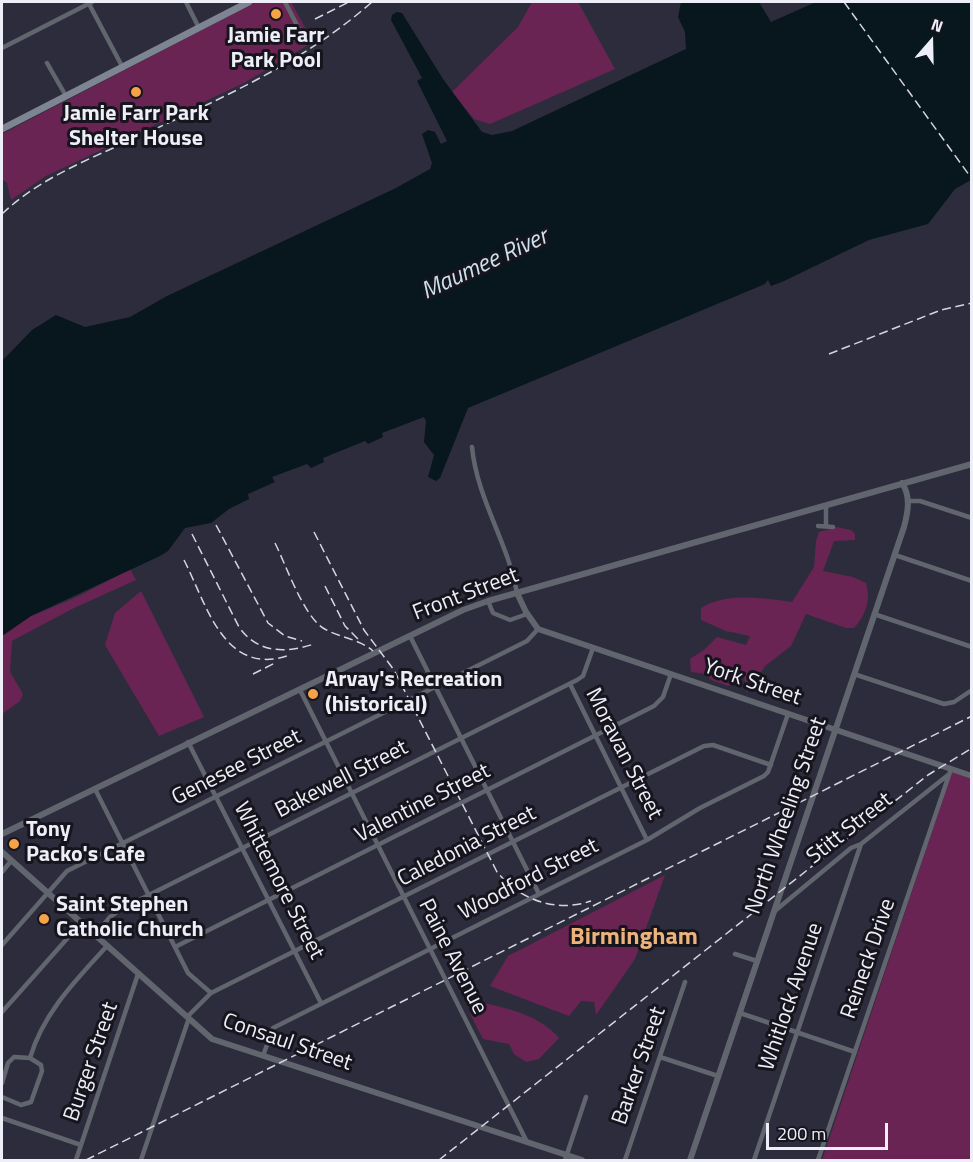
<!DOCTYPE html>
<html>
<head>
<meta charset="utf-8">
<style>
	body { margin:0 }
	#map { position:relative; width:973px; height:1162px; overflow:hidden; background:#2d2c3d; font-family:"Titillium Web",sans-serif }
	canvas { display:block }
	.frame { position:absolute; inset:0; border:3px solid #eeeef9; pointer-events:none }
	.north { position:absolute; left:901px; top:12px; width:60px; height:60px; -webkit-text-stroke:4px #16151d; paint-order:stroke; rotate:20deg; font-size:16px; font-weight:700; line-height:24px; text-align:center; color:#eeeef9 }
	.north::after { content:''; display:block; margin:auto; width:21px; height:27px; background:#eeeef9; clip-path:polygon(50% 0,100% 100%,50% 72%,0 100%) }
	.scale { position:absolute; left:766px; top:1123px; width:122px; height:27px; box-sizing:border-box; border:3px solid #eeeef9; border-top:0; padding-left:8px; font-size:18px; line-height:21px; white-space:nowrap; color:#eeeef9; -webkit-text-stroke:4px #16151d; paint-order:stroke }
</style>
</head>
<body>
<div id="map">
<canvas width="973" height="1162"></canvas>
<div class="frame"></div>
<div class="north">N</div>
<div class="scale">200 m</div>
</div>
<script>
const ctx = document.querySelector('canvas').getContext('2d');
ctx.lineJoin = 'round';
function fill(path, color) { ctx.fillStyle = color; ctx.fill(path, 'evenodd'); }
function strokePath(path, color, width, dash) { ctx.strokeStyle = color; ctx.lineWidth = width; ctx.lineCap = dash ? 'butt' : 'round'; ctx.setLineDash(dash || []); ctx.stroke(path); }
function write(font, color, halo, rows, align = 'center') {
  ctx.font = font + ' "Titillium Web",sans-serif'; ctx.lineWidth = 6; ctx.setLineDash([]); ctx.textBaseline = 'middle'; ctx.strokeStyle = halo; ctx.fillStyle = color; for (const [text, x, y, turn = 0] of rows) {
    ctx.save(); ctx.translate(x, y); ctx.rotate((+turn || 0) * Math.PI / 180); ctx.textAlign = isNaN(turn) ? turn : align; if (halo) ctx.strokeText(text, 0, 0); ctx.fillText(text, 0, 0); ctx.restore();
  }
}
fill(new Path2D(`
	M256,2h35l22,40 -69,41 -198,93 -35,24 -4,-17 -5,-4v-45z
	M532,2h46l37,67 -125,55 -16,-5 -22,-27 66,-65z
	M837,527l14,3 4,4v6l-21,1 -11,30 30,6 13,6c5,17 0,32 -12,45h-8l-40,-14 -15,32 -26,20 -18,27 -3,-16 -16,9 -17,-6 -5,-6 -15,-2 -1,-13 15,-10 12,-12 29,8 4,-9 -24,-5 -25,-11v-12c24,-16 64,-10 91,-6l22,-35 2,-26 3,-9z
	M130,569l6,11 -62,28 -62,33 -2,31 13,22 -3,7 -18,13v-78l29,-20 46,-19z
	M141,591l63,126 -45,19 -54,-91 10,-32z
	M952,772l19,7v381h-149z
	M665,875l-30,84 -39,56 -2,-13 -13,-1 -12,15 -79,-30 18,-30z
	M474,1001c29,6 65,13 85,37l-20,21 -13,3 -12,-8 -5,-10 -26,-5 -13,-25z`), '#692453');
fill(new Path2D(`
	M681,2h78l12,20 45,-20h155v178l-16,9 -27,35 -59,16 -85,41 -13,5 -3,-6 -3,4 -297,124 -28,70 -4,3 -8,-4 6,-22 -10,-13 2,-21 -2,-4 -42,16 1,4 -15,7 -3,-3 -42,17 1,4 -13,6 -4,-4 -35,13 3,5 -27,12 1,5 -20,10 -18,14 -26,5 -17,23 -8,5 -129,60 -29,20v-275l30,-31 24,-15 29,12 45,-10 37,-21 229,-108 34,-19 2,-6 -10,-29 6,-4 7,2 6,12 6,-3 -30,-60 5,-3 -31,-58 1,-5 5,-3 5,1 41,66 39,53 10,3 20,-4 174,-82 -1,-17 -7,-15z`), '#08161d');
strokePath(new Path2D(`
	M88,2l35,66
	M186,2l13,26
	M285,2l16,31 -5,6
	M2,48l90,-46
	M47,63l19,33
	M472,447c5,52 36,95 45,146
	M908,501h12l52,17
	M826,506v20
	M818,526l15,1
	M895,555l77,26
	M488,601l5,12 17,7 17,-6
	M874,614l98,33
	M410,636l129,258
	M854,674l90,30 10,-2 18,-12
	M570,684l77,156
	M300,690l227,452
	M188,742l133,261
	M95,789l93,184 23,20
	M2,872l9,-11
	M776,910l75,-62 10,-4 87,-69
	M95,935l15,-18 13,-9 454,-228 6,-4 10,-28
	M2,945l65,-74 460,-230 11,-12
	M175,947l479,-241 9,-9 8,-23
	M735,954l22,7
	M2,1012l79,-89
	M740,1013l115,39
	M187,1017l24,-24 493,-247 9,-1 58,20
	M263,1056l10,-28 4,-2 370,-186 53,-32 64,-32 4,-4 20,-58
	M660,1057l58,19
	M30,1058c13,-45 46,-78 77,-112
	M2,1083l6,-20 6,-6 16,1 11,7 1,6 -11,31 -10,3 -19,-8
	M2,1118l79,27
	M76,1160l62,-186
	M141,1160l48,-142
	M565,1160l21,-63
	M625,1160l60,-178
	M754,1160l107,-316
	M818,1160l133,-391`), '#61666e', 4.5);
strokePath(new Path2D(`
	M517,593l9,19 12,17 434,147
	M2,834l461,-224 25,-9 484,-137
	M2,852l210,187 370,121
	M690,1160l214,-633c4,-15 7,-31 -2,-44`), '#61666e', 6);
strokePath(new Path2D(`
	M2,129l247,-127`), '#7e8592', 7);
strokePath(new Path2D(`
	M844,2l128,177
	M315,19l34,-17
	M2,214c39,-37 90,-56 138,-78 82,-38 164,-74 232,-134
	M829,354l112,-44 31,-7
	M216,525l52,98 17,13 17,5
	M314,532l50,98 30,40 103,202c23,28 59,41 94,29
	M192,534l47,93c19,27 47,26 75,17
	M275,543c11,22 28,72 48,85 16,10 35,10 50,23
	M184,560c23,45 40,118 106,95
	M325,586l20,40 13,13
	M253,674l24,-12
	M86,1160l886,-444
	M439,1160l489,-385 44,-27`), '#d5d5e1', 1.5, [9, 4.5]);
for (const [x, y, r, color] of [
	[276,14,6,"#f6a247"],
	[136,92,6,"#f6a247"],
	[313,694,6,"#f6a247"],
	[14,844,6,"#f6a247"],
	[44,919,6,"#f6a247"]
]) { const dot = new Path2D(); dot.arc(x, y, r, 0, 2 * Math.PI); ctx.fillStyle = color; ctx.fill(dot); strokePath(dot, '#16151d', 2); }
write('bold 22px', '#eeeef9', '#16151d', [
	["Jamie Farr",276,37,"center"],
	["Park Pool",276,62,"center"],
	["Jamie Farr Park",136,115,"center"],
	["Shelter House",136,140,"center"],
	["Arvay's Recreation",325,681],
	["(historical)",325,706],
	["Tony",26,831],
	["Packo's Cafe",26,856],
	["Saint Stephen",56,906],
	["Catholic Church",56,931]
], 'left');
write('22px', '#eeeef9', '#16151d', [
	["Front Street",466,595,-21],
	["York Street",752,683,19],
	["Moravan Street",623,754,63],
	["Genesee Street",237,768,-27],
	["Bakewell Street",342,780,-27],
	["Valentine Street",423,804,-27],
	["North Wheeling Street",787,816,-71],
	["Stitt Street",850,829,-38],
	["Caledonia Street",467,847,-27],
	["Woodford Street",529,880,-27],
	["Whittemore Street",278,881,63],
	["Paine Avenue",452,957,63],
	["Reineck Drive",869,959,-71],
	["Whitlock Avenue",792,997,-71],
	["Consaul Street",287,1043,19],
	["Burger Street",92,1062,-71],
	["Barker Street",640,1066,-71]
]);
write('italic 24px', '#cce3ef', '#16151d', [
	["Maumee River",485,265,-25]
]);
write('bold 24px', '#edb37a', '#16151d', [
	["Birmingham",634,938]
]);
</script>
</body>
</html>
